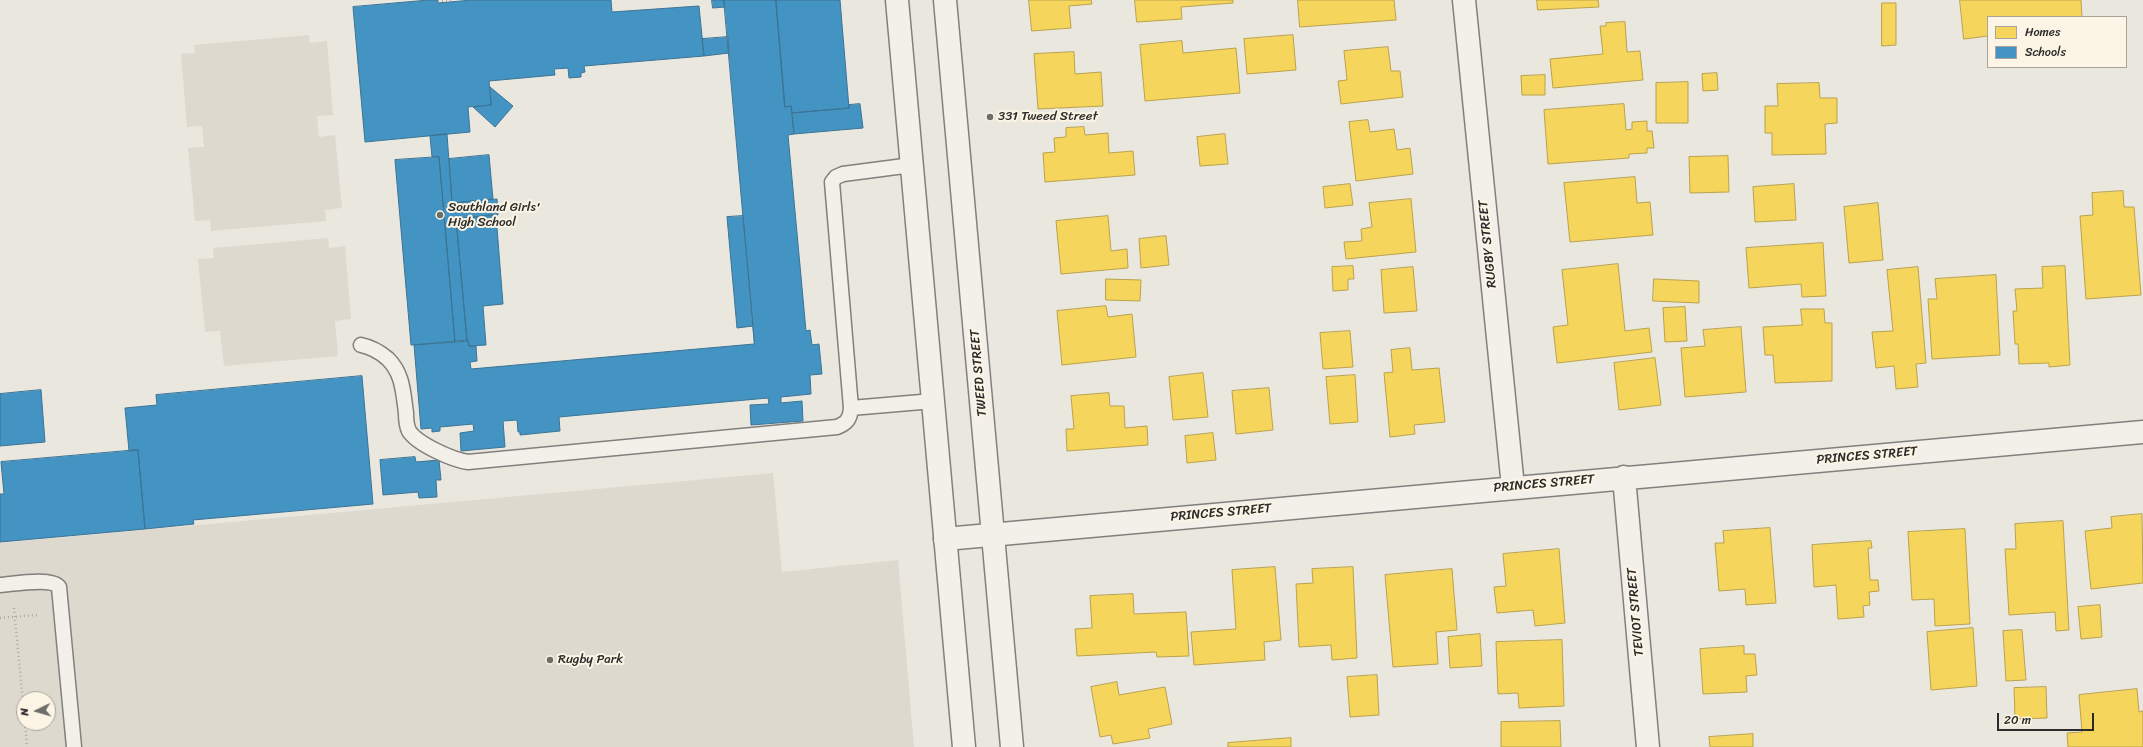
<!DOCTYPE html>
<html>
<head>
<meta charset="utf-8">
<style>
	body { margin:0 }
	#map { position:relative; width:2143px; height:747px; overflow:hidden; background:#eae7df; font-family:Sriracha,sans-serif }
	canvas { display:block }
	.legend { position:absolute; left:1987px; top:16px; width:140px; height:52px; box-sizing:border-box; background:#fcf5e5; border:1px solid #a8a49b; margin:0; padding:5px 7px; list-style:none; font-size:12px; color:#2b2b2b }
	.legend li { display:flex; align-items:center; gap:8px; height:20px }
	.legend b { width:20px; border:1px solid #a8a49b }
	.north { position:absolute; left:16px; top:691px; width:40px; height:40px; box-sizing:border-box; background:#fcf5e5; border:1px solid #a8a49b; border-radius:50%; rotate:265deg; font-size:11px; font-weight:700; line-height:16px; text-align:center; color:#2b2b2b }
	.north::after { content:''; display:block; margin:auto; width:14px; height:18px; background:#6e6d6a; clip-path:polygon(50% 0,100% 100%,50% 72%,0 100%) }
	.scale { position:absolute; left:1997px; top:713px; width:97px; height:18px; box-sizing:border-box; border:2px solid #2b2b2b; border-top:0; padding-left:5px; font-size:12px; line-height:14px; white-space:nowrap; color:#2b2b2b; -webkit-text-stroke:3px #fcf5e5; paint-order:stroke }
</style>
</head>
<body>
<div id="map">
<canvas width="2143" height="747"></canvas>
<ul class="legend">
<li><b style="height:11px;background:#f6d55c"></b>Homes</li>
<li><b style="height:11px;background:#4393c3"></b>Schools</li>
</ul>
<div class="north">N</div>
<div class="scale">20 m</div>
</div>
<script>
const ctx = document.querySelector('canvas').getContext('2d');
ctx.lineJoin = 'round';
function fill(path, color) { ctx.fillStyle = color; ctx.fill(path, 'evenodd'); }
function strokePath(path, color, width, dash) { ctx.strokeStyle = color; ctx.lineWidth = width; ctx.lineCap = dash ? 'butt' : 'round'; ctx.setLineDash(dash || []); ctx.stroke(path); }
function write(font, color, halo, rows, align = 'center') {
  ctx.font = font + ' Sriracha,sans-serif'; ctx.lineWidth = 4; ctx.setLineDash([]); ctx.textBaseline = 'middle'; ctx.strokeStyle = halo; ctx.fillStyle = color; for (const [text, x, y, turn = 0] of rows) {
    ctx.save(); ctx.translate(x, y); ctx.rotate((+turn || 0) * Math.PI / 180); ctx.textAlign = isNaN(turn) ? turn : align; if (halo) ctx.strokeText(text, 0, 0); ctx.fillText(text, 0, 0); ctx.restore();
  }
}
fill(new Path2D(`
	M309,35l1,8 17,-2 6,74 -16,1 2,21 16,-2 7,73 -17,2 1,11 -115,10 -1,-11 -15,1 -7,-73 16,-1 -2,-21 -15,1 -6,-73 14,-1 -1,-8z
	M328,238l1,10 16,-2 6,73 -16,2 3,35 -114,10 -4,-35 -15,1 -7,-73 16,-1 -1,-10z
	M773,473l9,99 116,-12 16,187h-914v-204zM24,699h24v24h-24z`), '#ddd9ce');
const homes = new Path2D(`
	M1029,0h62l1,4 -23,2 2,22 -39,3z
	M1135,0h98v3l-52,4 1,12 -45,3z
	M1298,0h96l2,20 -96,7z
	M1537,0h61l1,7 -61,3z
	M1960,0h121l1,17h-94v19l-24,3z
	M1882,3h14v42l-14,1z
	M1625,22l2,30 13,-1 3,29 -90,8 -3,-29 53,-5 -3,-28h6v-3z
	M1293,35l3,35 -49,4 -3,-35z
	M1182,41l1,12 53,-5 4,45 -95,8 -5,-56z
	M1388,47l3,24h9l3,26 -62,7 -3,-23 9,-1 -3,-29z
	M1074,52l1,22 26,-2 2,34 -65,3 -4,-55z
	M1717,73l1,17 -15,1 -1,-17z
	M1545,75v20h-23l-1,-19z
	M1688,82v41h-32v-40z
	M1819,83l1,15h17v25l-12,1 1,30 -54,1v-22h-7v-27h13l-1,-22z
	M1624,104l2,26 6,-1v-7l15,-1v10h5l2,17h-7v5l-18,1v4l-81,6 -4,-54z
	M1368,120l2,12 24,-3 3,21 13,-2 3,26 -57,7 -7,-59z
	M1084,127l1,8 23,-2 1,20 24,-2 2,24 -90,7 -2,-29 12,-1 -1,-14 12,-1v-9z
	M1225,134l3,30 -28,2 -3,-29z
	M1728,156l1,36 -39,1 -1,-36z
	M1635,177l2,26 13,-1 3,33 -83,7 -6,-59z
	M1350,184l3,21 -28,3 -2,-21z
	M1794,184l2,36 -41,2 -2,-35z
	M2123,191l1,16h10l7,88 -55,4 -6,-83 13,-1 -1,-22z
	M1411,199l5,53 -70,7 -2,-17 18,-1 -1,-12 11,-2 -3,-24z
	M1878,203l5,57 -34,3 -5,-56z
	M1108,216l3,35 16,-2 1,19 -67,6 -5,-53z
	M1166,236l3,29 -28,3 -2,-29z
	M1823,243l3,53 -24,1 -1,-13 -52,4 -3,-40z
	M1618,264l7,67 24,-3 3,24 -95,11 -4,-36 15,-2 -6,-55z
	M1353,266l1,13h-6v11l-15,1 -1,-24z
	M2065,266l5,99 -21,2v-4l-30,1 -1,-20h-3l-2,-33h4l-2,-22 28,-1 -1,-21z
	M1413,267l4,44 -33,2 -3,-43z
	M1918,267l8,96 -10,1 2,23 -22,2 -2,-23 -18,2 -4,-36 21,-1 -6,-61z
	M1996,275l4,80 -68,4 -4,-60h9l-2,-20z
	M1106,279l35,1 -1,21 -34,-1z
	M1654,279l45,2v22l-46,-2z
	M1106,306l2,11 24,-3 4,43 -74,8 -5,-54z
	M1685,307l2,34 -22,1 -2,-34z
	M1801,309h23l1,14h7v58l-57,2 -2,-28h-8l-2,-28 39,-2z
	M1741,327l5,65 -61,5 -4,-49 24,-2 -2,-16z
	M1350,331l3,36 -30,2 -3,-36z
	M1410,348l2,22 27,-2 6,54 -31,3 1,9 -25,3 -6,-64 9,-1 -2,-22z
	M1655,358l6,47 -42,5 -5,-47z
	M1203,373l5,44 -35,3 -4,-43z
	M1355,375l3,47 -28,2 -4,-47z
	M1269,388l4,42 -37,4 -4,-43z
	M1109,393l1,13h14l1,22 22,-2 1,19 -81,6 -1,-22h8l-3,-33z
	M1213,433l3,27 -29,3 -2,-27z
	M2142,514l1,69 -52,6 -6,-58 27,-3 -1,-11z
	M2063,521l6,109 -13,1 -1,-19 -46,3 -4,-66h11l-1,-25z
	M1770,528l6,75 -30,2 -1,-16 -26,2 -4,-48h9l-1,-12z
	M1965,529l5,95 -35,2 -1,-27 -22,1 -4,-68z
	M1871,541l1,7h-4l2,32h8l1,11 -10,1 1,13 -7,1 1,11 -26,2 -2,-34 -22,2 -2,-42z
	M1559,549l6,74 -30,3 -2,-16 -36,3 -3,-26 12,-1 -3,-32z
	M1275,567l6,73 -17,2 1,18 -71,5 -3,-33 45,-3 -4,-59z
	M1353,567l4,91 -25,2 -1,-15 -32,2 -3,-63 17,-1 -1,-14z
	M1452,569l5,61 -21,2 2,32 -45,3 -8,-92z
	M1133,594l1,20 52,-2 3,44 -32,1 -1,-5 -79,4 -2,-27 17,-1 -2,-32z
	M2100,605l2,32 -21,2 -3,-32z
	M1973,628l4,58 -46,4 -4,-58z
	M2022,630l4,50 -20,1 -3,-50z
	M1480,634l2,32 -32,2 -2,-31z
	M1562,640l2,66 -45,2 -1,-15 -20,1 -2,-52z
	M1744,646v8h11l2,21 -11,1 1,16 -44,2 -3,-45z
	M1377,675l2,40 -29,2 -3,-40z
	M1117,682l2,13 46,-8 7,37 -24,5 2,9 -37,6 -2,-9 -11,2 -9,-50z
	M2046,687l1,31 -32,1 -1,-31z
	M2137,689l2,23 4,-1v36h-75l-1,-14 15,-1 -3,-37z
	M1560,721l1,26h-60v-25z
	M1753,734v13h-43l-1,-10z
	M1291,738v9h-63v-4z`);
fill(homes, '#f6d55c');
strokePath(homes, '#b9a24d', 1);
const schools = new Path2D(`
	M429,0h9v3l34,-3h139l1,12 87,-6 5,50 -120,10 1,6 -4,1v4l-12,1 -1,-10 -14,1 1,6 -66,6 2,24 -23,2 2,25 -105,10 -12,-135z
	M712,0h12l1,7 -12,1z
	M724,0h52l9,107 6,-1 3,28 -6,1 18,196 4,-1 2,15 7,-1 3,30 -12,1 1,19 -30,3v6l21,-2 1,20 -52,4 -1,-20 19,-1 -1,-6 -209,19 1,14 -40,4v-3h-2l-1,-12 -14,1 2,26 -44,4 -1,-18 14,-2 -1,-7 -33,3v4l-8,1v-4l-11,1 -7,-84 54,-5 1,6h7l1,15 -7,1 1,7 283,-25z
	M776,0h64l9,108 -57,5 -1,-7 -6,1z
	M728,37l1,16 -25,3 -2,-17z
	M490,87l23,19 -18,21 -22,-20 18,-2z
	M860,104l3,24 -69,6 -2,-21 57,-5v-3z
	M447,134l5,69 45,-4 1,16 -42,4 11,122 -12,1 -16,-185h-7l-2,-21z
	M489,155l4,44 -41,4 -3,-44z
	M439,157l16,185 -44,3 -16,-185z
	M496,215l7,89 -20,2 3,39 -17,1 -1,-6 -1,1 -11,-122z
	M743,216l10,110 -16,2 -10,-111z
	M362,376l11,128 -180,16 1,4 -49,5 -7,-79 -9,1 -4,-43 32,-3 -1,-10z
	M41,390l4,52 -45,4v-52z
	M138,450l7,79 -145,13v-48h4l-3,-32z
	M415,457l1,5 23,-2 2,20h-5l1,17 -18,1 -1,-6 -35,3 -3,-35z`);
fill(schools, '#4393c3');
strokePath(schools, '#3c7495', 1);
const lane = new Path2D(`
	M361,345c10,2 19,7 27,14 15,15 15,33 18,54 0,6 0,12 3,18 8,13 44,29 59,31l369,-35c10,-4 13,-8 14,-19l-19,-226 4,-5 7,-3 69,-9
	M851,408l82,-7
	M0,585c14,-1 51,-8 59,2l15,160`);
const street = new Path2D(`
	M1464,0l49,487
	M1624,477l24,270
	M945,539l1198,-107`);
const secondary = new Path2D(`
	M897,0l67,747
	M945,0l67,747`);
strokePath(lane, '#81807c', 17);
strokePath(street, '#81807c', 25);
strokePath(secondary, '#81807c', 25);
strokePath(new Path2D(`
	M438,1l15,-1
	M14,608l10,104
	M0,618l37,-3
	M25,723l2,24`), '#aeaca9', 2.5, [1, 3]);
strokePath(lane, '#f3f0ea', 14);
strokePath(street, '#f3f0ea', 22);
strokePath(secondary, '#f3f0ea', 22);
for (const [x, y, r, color] of [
	[990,117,4,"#6e6d6a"],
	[440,215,4,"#6e6d6a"],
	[550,660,4,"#6e6d6a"]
]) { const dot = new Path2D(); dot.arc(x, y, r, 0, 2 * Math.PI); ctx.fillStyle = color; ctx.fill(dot); strokePath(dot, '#fcf5e5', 1.5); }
write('13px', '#2b2b2b', '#fcf5e5', [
	["331 Tweed Street",998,117],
	["Southland Girls'",448,208],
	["High School",448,223],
	["Rugby Park",558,660]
], 'left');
write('13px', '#2b2b2b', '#fcf5e5', [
	["RUGBY STREET",1488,244,-96],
	["TWEED STREET",979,373,-95],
	["PRINCES STREET",1867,456,-5],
	["PRINCES STREET",1544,484,-5],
	["PRINCES STREET",1221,513,-5],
	["TEVIOT STREET",1636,612,-95]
]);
</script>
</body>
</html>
